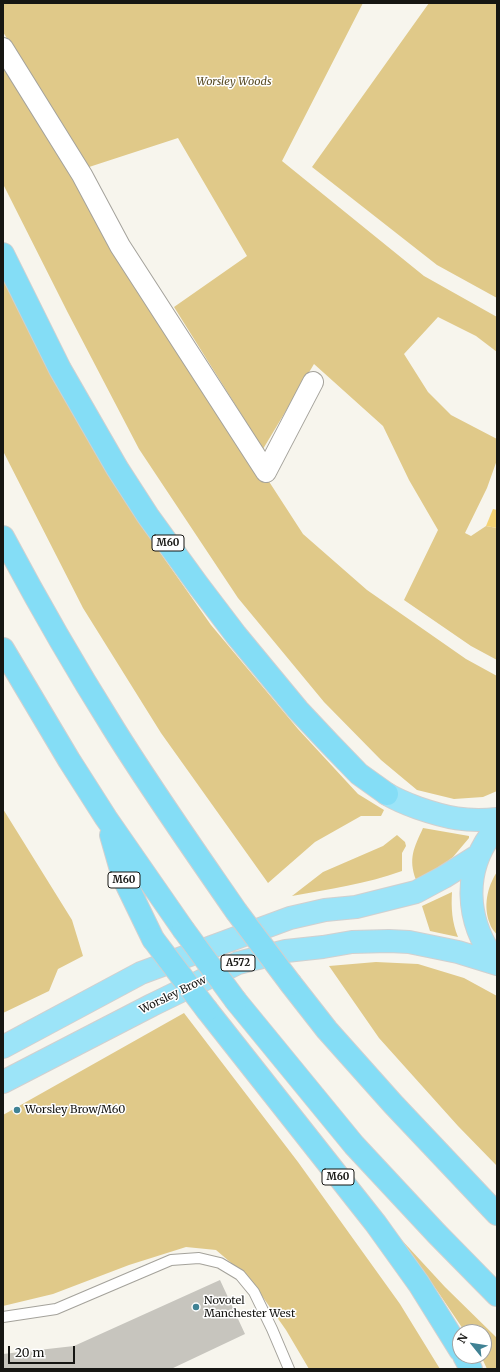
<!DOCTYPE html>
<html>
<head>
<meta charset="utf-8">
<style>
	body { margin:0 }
	#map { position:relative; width:500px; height:1372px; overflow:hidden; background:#f7f5ed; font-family:Merriweather,serif }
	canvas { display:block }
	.frame { position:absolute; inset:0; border:4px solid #161613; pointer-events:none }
	.north { position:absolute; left:452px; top:1324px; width:40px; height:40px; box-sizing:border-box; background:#fff; border:1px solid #a2a2a1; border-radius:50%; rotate:300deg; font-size:11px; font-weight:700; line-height:16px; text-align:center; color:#161613 }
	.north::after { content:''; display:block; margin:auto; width:14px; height:18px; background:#408294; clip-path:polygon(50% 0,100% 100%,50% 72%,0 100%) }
	.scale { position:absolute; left:8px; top:1346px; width:67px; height:18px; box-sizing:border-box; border:2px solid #161613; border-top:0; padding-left:5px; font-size:12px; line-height:14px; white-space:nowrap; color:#161613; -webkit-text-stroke:3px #fff; paint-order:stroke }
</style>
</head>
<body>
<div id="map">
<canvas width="500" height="1372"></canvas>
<div class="frame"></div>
<div class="north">N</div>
<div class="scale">20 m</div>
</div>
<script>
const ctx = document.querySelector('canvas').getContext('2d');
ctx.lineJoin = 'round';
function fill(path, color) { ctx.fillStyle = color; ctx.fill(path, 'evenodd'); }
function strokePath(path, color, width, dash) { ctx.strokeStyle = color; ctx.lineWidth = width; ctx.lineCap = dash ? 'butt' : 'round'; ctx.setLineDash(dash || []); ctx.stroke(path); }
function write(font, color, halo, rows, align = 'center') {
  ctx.font = font + ' Merriweather,serif'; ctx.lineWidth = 3; ctx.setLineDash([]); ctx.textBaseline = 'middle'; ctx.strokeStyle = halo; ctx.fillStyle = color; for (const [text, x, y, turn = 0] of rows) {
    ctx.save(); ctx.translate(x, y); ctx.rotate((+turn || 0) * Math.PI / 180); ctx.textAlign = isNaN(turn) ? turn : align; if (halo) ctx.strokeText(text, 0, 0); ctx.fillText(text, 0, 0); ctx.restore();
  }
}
fill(new Path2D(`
	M3,3h360l-81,158 142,115 73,41v35l-21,-16 -38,-19 -34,37 24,38 23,23 46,24v21l-10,28 -22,45 6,3 15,-10 11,2v132l-26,-14 -67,-46 34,-70 -29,-50 -26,-54 -69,-62 -51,85 -89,-142 73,-51 -69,-118 -92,30 -83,-136z
	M429,3h68v295l-60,-33 -125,-98z
	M3,57l184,298 116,179 64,56 99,69 31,17v115l-14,6 -29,2 -37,-9 -36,-30 -57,-58 -86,-104 -99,-149 -71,-136 -65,-129z
	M3,276l32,65 43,82 62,101 71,101 87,104 60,65 26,16 -3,6h-20l-46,26 -47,41 -107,-150 -78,-125 -80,-157z
	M3,809l69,111 11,36 -25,13 -9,22 -46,22z
	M423,828l46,8v2l-16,19 -13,10 -24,13c-8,-22 -2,-32 7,-52z
	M397,835l8,7 1,4 -4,7v18c-36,13 -73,18 -110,25l31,-24 60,-26z
	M497,872v63c-2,-3 -6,-7 -7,-11 -7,-17 -3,-37 7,-52z
	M452,892c-1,16 0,30 6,45l-28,-6 -8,-25z
	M376,962l42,2 46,14 33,18v170l-39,-40 -79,-88 -50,-72z
	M184,1013l114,149 102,142 40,65h-131l-23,-39 -36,-51 -34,-29 -30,-3 -57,18 -76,29 -50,12v-191z
	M398,1236l47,51 52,51v31h-10l-6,-13h3v-24h-19l-27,-40z`), '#e0c989');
fill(new Path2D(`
	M493,509l4,1v18l-11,-2z`), '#f4d375');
fill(new Path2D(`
	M220,1280l25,54 -74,35h-168v-15l71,-8z`), '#c7c5be');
const service = new Path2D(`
	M3,1317l53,-8 115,-49 28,-2 21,5 20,12 14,17 18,37 17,40`);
const minor = new Path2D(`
	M3,48l79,127 38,71 146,226
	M266,472l47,-90`);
const trunk = new Path2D(`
	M387,794c10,6 20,10 31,14 29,10 48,14 79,11
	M497,827c-36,41 -32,95 0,136
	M3,1047l138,-74 149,-55 35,-8 31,-3 60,-15 28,-15 35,-22
	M3,1082l149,-77 86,-42 48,-12 37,-4 29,-5 37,-1 20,1 49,10 39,12`);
const motorway = new Path2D(`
	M3,254l57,115 57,99 31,48 50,69 38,50 62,75 31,33 30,31 28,20
	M3,537c34,64 70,127 109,189 39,63 82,124 124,185
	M3,649l66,111 37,58 77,111
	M111,835l12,42 30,62
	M291,984l36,46 66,74 104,110
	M236,1001l118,144 83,89 60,61
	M207,1010l169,214 43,60 41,66
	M464,1356l7,13`);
strokePath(service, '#a4a29b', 12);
strokePath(minor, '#a4a29b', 22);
strokePath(trunk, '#d0d0d0', 24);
strokePath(motorway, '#d0d0d0', 24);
strokePath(service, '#fff', 10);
strokePath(minor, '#fff', 20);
strokePath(trunk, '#9ce4f8', 22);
strokePath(motorway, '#84ddf6', 22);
const motorwayBridge = new Path2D(`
	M236,911l55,73
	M183,929l53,72
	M153,939l54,71`);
strokePath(motorwayBridge, '#d0d0d0', 24, []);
strokePath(motorwayBridge, '#84ddf6', 22);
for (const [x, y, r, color] of [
	[17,1110,4,"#408294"],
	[196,1307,4,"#408294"]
]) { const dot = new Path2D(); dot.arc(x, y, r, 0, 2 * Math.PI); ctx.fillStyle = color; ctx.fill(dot); strokePath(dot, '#fff', 1.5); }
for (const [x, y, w] of [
	[168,543,32],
	[124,880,32],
	[238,963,34],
	[338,1177,32]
]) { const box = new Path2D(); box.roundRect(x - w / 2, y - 8, w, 16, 3); ctx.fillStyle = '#fff'; ctx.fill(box); strokePath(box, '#161613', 1); }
write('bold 10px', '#161613', null, [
	["M60",168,543],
	["M60",124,880],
	["A572",238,963],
	["M60",338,1177]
]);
write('italic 11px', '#5a4c25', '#fff', [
	["Worsley Woods",234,82]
]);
write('11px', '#161613', '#fff', [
	["Worsley Brow",173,995,-26]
]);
write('11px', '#161613', '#fff', [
	["Worsley Brow/M60",25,1110],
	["Novotel",204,1301],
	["Manchester West",204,1314]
], 'left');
</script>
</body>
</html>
